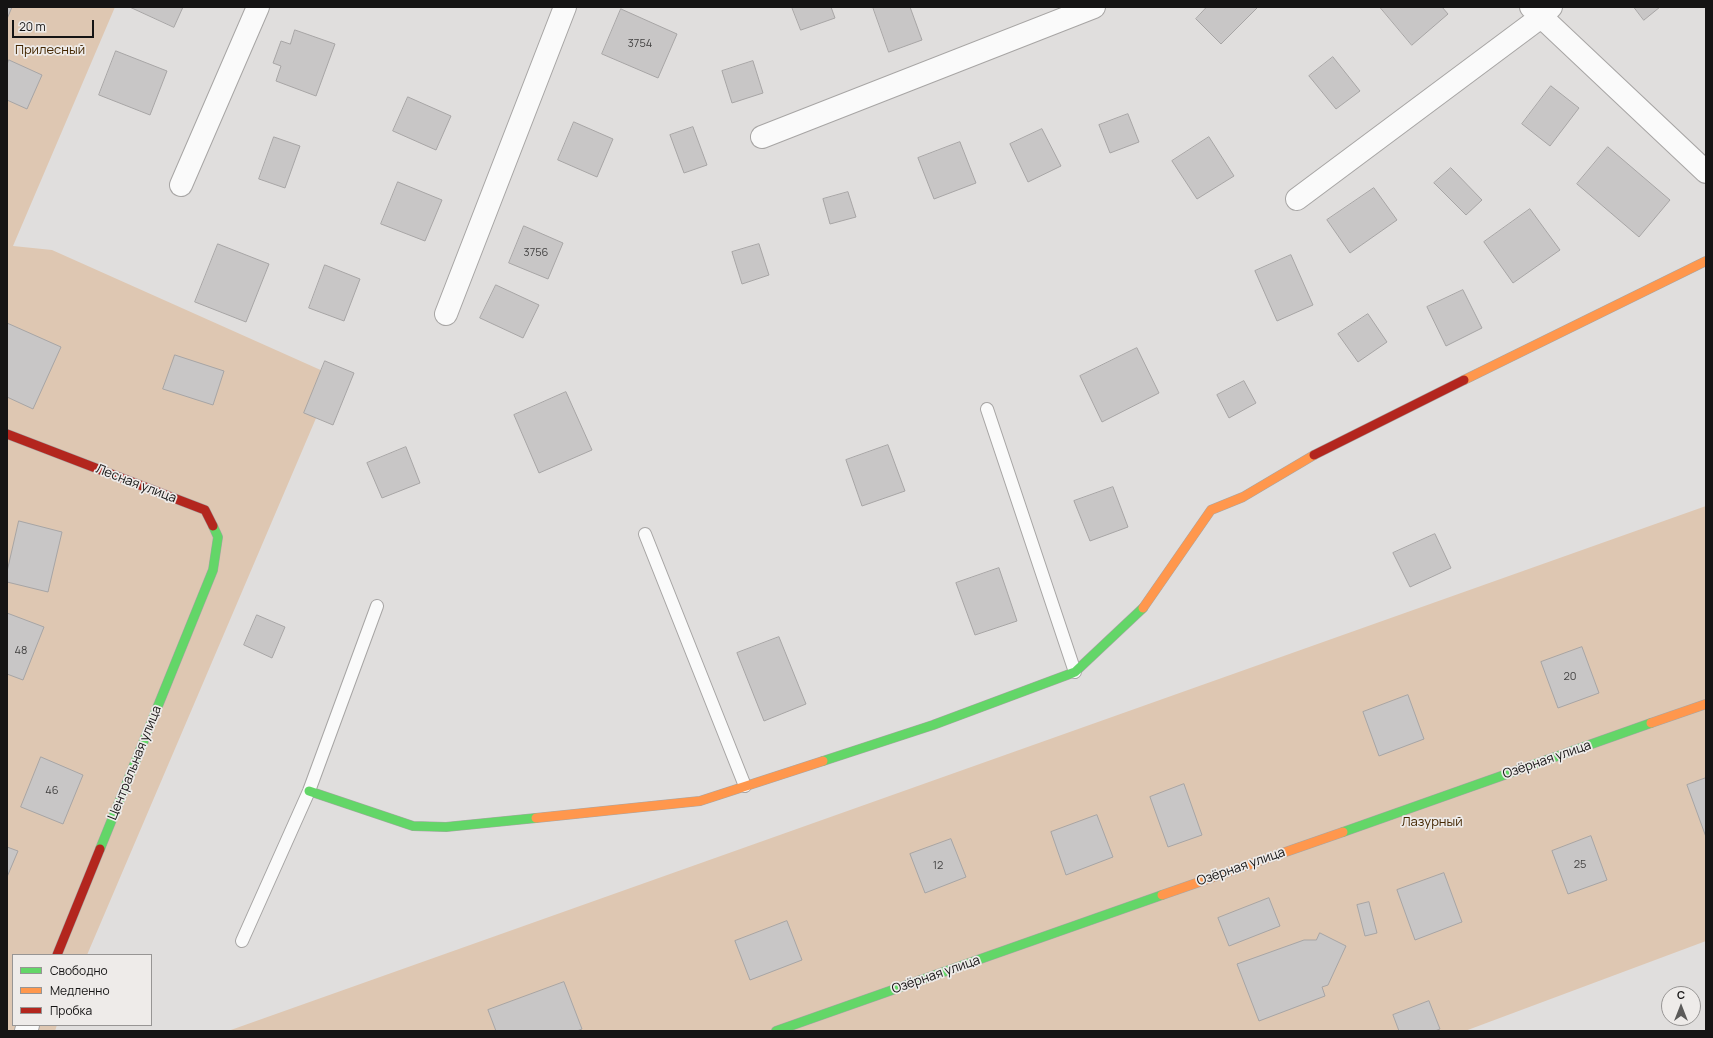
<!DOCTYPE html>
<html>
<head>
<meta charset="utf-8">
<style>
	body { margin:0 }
	#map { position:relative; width:1713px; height:1038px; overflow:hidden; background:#e0dedd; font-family:Manrope,sans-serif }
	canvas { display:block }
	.frame { position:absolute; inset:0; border:8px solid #151414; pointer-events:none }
	.legend { position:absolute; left:12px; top:954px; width:140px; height:72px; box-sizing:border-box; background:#eeebe9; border:1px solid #979594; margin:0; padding:5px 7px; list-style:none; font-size:12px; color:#151414 }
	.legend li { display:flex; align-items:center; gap:8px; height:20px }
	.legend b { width:20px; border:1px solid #979594 }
	.north { position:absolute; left:1661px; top:986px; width:40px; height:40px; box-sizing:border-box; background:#eeebe9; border:1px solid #979594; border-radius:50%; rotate:0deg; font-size:11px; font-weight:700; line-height:16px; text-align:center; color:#151414 }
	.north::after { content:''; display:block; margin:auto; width:14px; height:18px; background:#5c5b5a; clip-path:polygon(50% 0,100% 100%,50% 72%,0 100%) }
	.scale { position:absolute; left:12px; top:20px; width:82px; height:18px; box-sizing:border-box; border:2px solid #151414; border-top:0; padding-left:5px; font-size:12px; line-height:14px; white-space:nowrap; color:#151414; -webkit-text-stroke:3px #eeebe9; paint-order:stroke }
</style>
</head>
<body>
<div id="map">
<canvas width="1713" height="1038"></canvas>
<div class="frame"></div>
<ul class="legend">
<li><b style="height:5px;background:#63d668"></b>Свободно</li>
<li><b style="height:5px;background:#ff974d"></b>Медленно</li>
<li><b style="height:5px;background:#b3261e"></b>Пробка</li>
</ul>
<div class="north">С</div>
<div class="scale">20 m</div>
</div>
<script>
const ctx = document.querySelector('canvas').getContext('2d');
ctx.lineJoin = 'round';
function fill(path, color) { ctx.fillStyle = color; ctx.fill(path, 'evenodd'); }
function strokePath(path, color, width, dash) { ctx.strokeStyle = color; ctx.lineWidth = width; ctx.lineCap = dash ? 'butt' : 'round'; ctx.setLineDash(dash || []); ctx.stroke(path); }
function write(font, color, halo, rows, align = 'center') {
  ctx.font = font + ' Manrope,sans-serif'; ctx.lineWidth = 3.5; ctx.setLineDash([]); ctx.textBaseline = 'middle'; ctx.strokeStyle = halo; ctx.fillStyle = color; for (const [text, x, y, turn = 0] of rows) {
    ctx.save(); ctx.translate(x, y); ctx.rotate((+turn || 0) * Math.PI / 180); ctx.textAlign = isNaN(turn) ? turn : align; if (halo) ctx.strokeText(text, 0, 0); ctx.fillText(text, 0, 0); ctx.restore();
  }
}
fill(new Path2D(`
	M7,7h108l-102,239 39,4 282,126 -247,579h-74v70h44l-2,6h-48z
	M1706,506v435l-241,90h-1237z`), '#dec7b2');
const building = new Path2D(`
	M7,7h5l-5,12z
	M130,7h53l-9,20z
	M792,7h39l4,11 -34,12z
	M873,7h37l12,33 -33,12z
	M1207,7h51l-37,37 -25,-25z
	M1380,7h62l6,7 -36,31z
	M1634,7h26l-16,13z
	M621,9l56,25 -19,44 -56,-24z
	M295,30l40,14 -19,52 -40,-15 5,-15 -8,-3 8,-22 9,3z
	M116,51l51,20 -17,44 -51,-20z
	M1333,57l27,34 -24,18 -27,-33z
	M9,60l33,15 -15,34 -20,-9v-35z
	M753,61l10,32 -31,10 -10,-32z
	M1551,86l28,22 -29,38 -28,-22z
	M408,97l43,19 -15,34 -43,-19z
	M1128,114l11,28 -29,11 -11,-28z
	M574,122l39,17 -16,38 -39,-17z
	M693,127l14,38 -23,8 -14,-38z
	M1042,129l19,37 -33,16 -18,-38z
	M274,137l26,9 -15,42 -26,-9z
	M1209,137l25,39 -37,23 -25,-38z
	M960,142l16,41 -42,16 -16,-41z
	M1608,147l62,53 -31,37 -62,-53z
	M1451,168l31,32 -16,15 -32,-32z
	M398,182l44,18 -17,41 -44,-17z
	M1374,188l23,32 -47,33 -23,-33z
	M848,192l8,25 -26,7 -7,-25z
	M1530,209l30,41 -47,33 -29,-41z
	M524,226l39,17 -15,36 -39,-16z
	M218,244l51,20 -23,58 -51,-20z
	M759,244l10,31 -27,9 -10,-32z
	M1291,255l22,50 -36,16 -22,-50z
	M325,265l35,14 -16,42 -35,-13z
	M496,285l43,20 -16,33 -43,-20z
	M1463,290l19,38 -36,18 -19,-39z
	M1368,314l19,28 -29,20 -20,-28z
	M7,323l54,24 -28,62 -26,-12z
	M1137,348l22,45 -57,29 -22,-46z
	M175,355l49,16 -11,34 -50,-16z
	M325,361l29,12 -21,52 -29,-12z
	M1244,381l12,22 -27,15 -12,-23z
	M566,392l26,58 -53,23 -25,-58z
	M888,445l17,46 -43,15 -16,-46z
	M406,447l14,36 -38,15 -15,-35z
	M1113,487l15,40 -38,14 -16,-40z
	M19,521l43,11 -14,60 -41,-10v-10z
	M1435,534l16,34 -41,19 -17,-34z
	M999,568l18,53 -42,14 -19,-52z
	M7,613l37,14 -21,53 -16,-6z
	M257,615l28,12 -13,31 -28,-13z
	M779,637l27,67 -42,17 -27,-68z
	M1582,647l17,46 -41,15 -17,-46z
	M1408,695l16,44 -45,17 -16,-44z
	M41,757l42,18 -20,49 -42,-17z
	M1706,778v59l-19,-52z
	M1184,784l18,51 -34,12 -18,-50z
	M1097,815l16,42 -47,18 -15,-43z
	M1591,836l16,44 -39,14 -16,-43z
	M951,839l15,38 -41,16 -15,-39z
	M7,847l11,4 -11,26z
	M1444,873l18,49 -47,18 -18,-50z
	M1269,898l11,28 -51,20 -11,-28z
	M1369,902l8,31 -12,3 -8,-31z
	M787,921l15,39 -52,20 -15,-39z
	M1320,933l26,13 -18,39 -6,2 3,9 -66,25 -22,-57 67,-24h12z
	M564,982l18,47 -5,2h-81l-8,-21z
	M1429,1001l11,28 -5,2h-36l-6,-16z`);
fill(building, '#c8c6c6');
strokePath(building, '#a7a5a5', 1);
const lane = new Path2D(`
	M987,409l88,263
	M645,534l100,252
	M242,941l67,-150 68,-185`);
const street = new Path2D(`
	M1531,7l175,165
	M762,137l332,-130
	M181,185l77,-178
	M1297,199l244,-182 10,-10
	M446,314l119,-307
	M26,1031l2,-6`);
const fast = new Path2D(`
	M823,761l110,-36 142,-53 68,-64
	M309,791l104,35 33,1 90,-9
	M1343,832l308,-109
	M100,849l113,-279 5,-33 -5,-11
	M776,1031l386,-136`);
const slow = new Path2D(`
	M1464,380l242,-119
	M1143,608l68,-98 32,-13 71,-42
	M1651,723l55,-19
	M536,818l164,-17 123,-40
	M1162,895l181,-63`);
const jam = new Path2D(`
	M7,434l198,76 8,16
	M1314,455l150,-75
	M57,955l43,-106`);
strokePath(lane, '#a7a5a4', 14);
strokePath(street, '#a7a5a4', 24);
strokePath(fast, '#a7a5a4', 10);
strokePath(slow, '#a7a5a4', 10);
strokePath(jam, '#a7a5a4', 10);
strokePath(lane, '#fafafa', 12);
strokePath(street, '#fafafa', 22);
strokePath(fast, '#63d668', 9);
strokePath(slow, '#ff974d', 9);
strokePath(jam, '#b3261e', 9);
write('11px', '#434242', null, [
	["3754",640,44],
	["3756",536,253],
	["48",21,651],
	["20",1570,677],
	["46",52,791],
	["25",1580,865],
	["12",938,866]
]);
write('13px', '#432600', '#eeebe9', [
	["Прилесный",50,50],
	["Лазурный",1432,822]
]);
write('13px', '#151414', '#eeebe9', [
	["Лесная улица",136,484,21],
	["Озёрная улица",1547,760,-19],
	["Центральная улица",135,763,-68],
	["Озёрная улица",1241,867,-19],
	["Озёрная улица",936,975,-19]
]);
</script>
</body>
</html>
